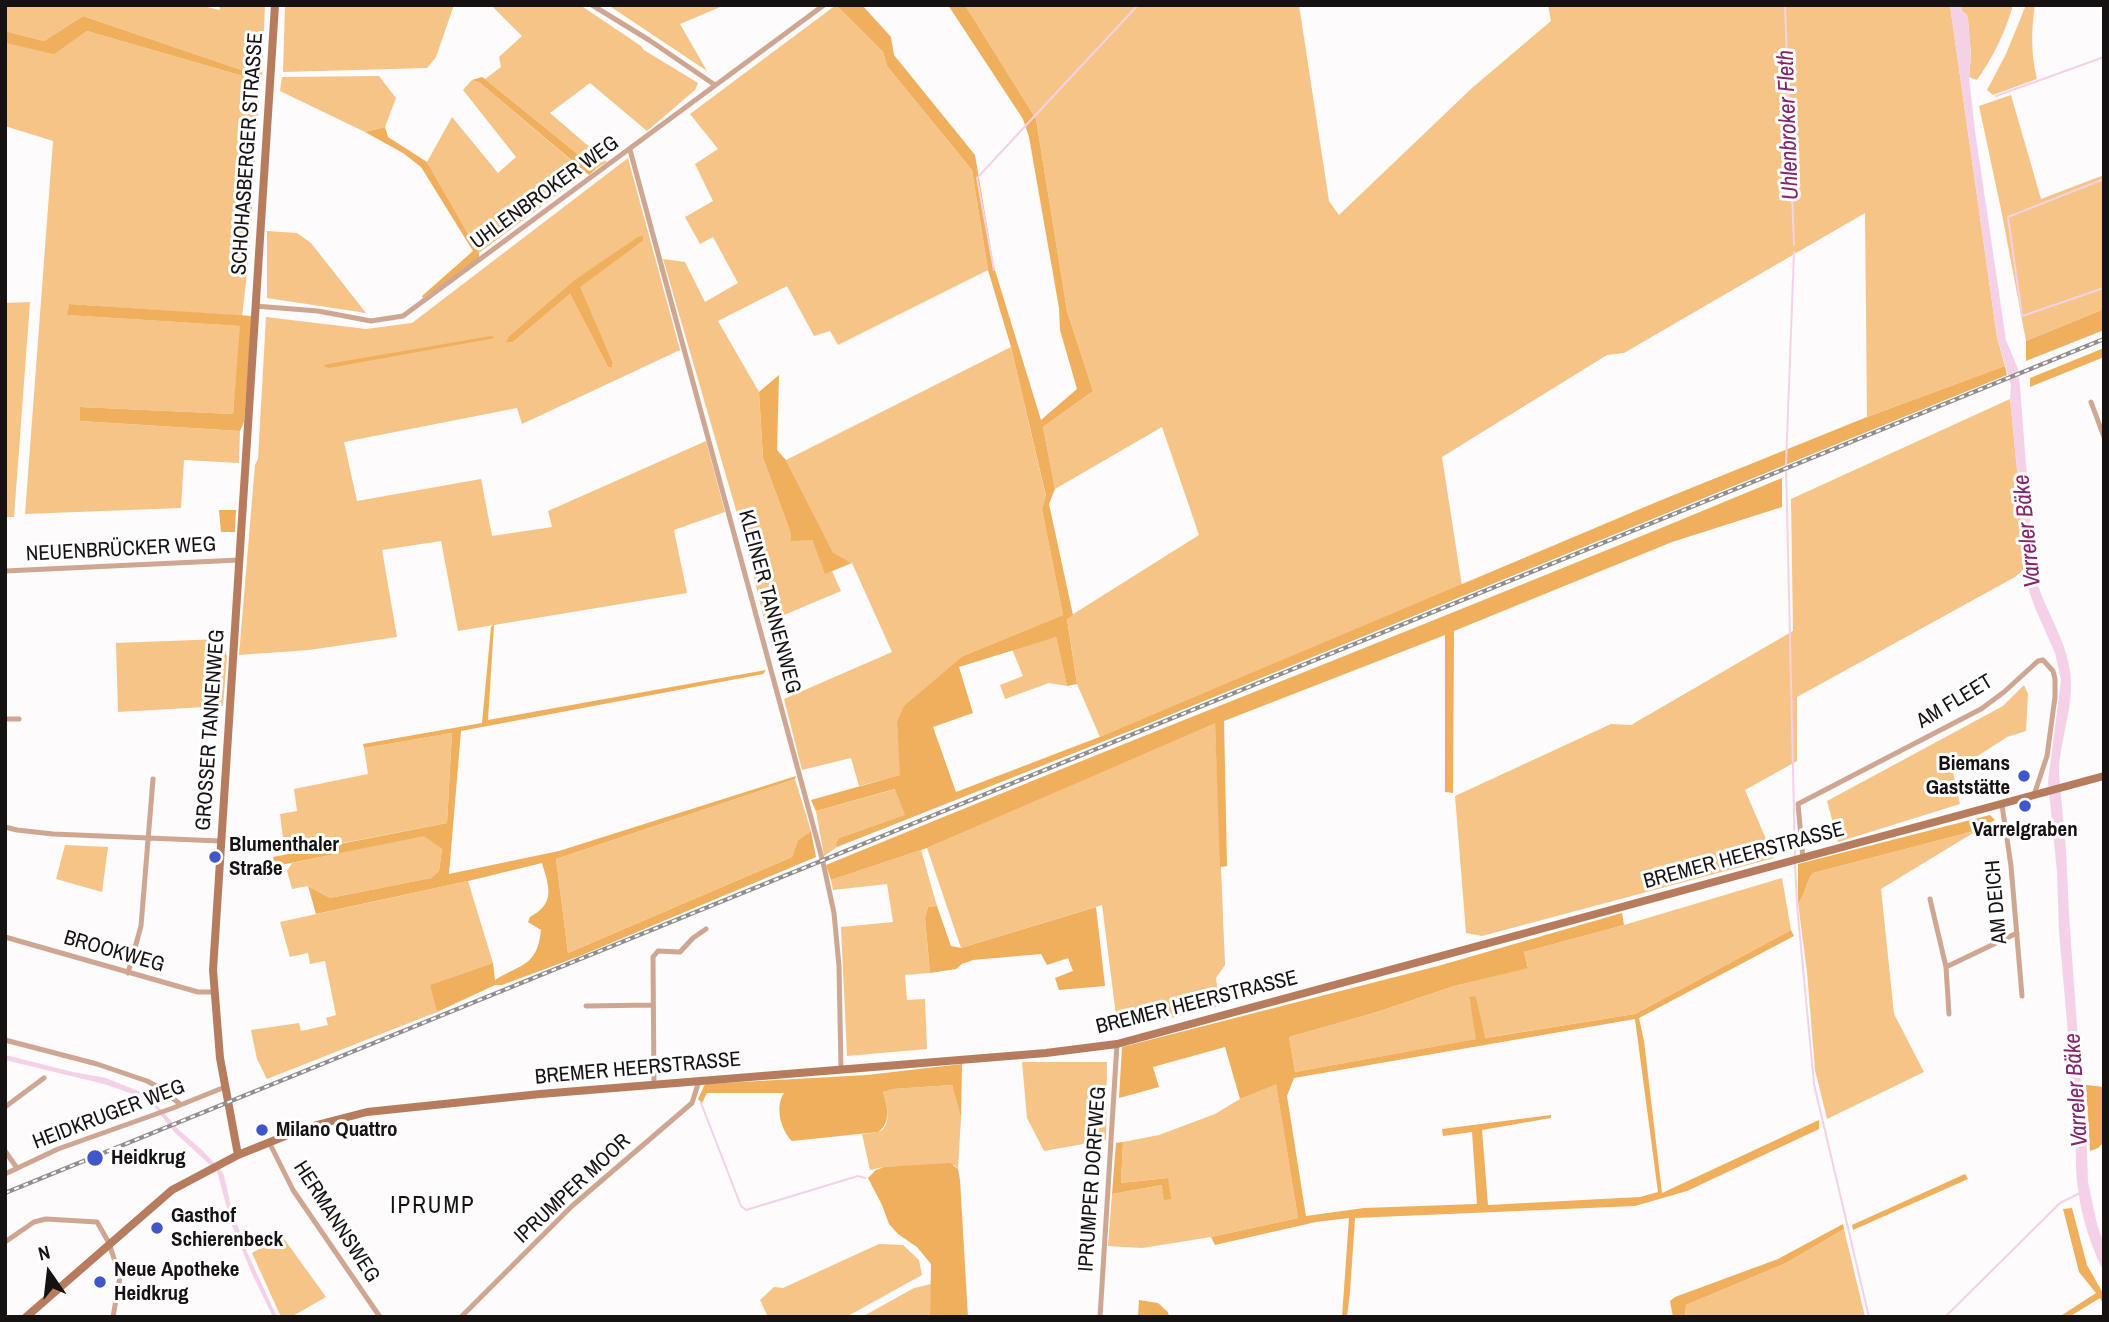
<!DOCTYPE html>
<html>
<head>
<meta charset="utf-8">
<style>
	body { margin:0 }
	#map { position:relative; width:2109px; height:1322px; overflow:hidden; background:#fdfbfb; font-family:"Archivo Narrow",sans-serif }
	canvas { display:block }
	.frame { position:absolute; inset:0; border:7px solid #161212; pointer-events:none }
	.north { position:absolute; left:14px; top:1238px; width:70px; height:70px; -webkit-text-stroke:5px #fff; paint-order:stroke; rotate:346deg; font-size:19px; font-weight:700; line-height:28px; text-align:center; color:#161212 }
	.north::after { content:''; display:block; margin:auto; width:24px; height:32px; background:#161212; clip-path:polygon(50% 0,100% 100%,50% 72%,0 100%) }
</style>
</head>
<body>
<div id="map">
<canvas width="2109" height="1322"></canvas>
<div class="frame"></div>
<div class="north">N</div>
</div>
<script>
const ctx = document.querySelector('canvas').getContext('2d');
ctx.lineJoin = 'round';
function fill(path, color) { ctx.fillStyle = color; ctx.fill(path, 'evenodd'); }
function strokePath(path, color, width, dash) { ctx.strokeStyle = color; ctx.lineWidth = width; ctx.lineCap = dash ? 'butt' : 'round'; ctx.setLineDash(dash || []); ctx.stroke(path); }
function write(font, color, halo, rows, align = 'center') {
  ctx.font = font + ' "Archivo Narrow",sans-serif'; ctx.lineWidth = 6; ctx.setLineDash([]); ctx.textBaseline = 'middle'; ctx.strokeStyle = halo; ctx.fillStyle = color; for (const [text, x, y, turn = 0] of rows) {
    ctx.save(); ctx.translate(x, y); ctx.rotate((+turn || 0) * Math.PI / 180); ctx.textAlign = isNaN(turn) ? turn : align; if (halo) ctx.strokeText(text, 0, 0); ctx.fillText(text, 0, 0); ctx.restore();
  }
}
fill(new Path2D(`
	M5,5h193l22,5 -1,-5h46l-3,72 -179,-61 -39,25 -39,-10z
	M285,5h169l-18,52 -9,11 -144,4z
	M491,5h89l61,41 3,4 54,33 -3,7 -48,41 -57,-48 -40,30 57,49 -11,7 -111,-90 16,-12 -2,-10 23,-21z
	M608,5h117l-45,19 27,47z
	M836,5l47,47 4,14 85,104 16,100 -150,75 -8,-14 -16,5 -27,-50 -69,35 41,71 4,66 27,73 1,9h21l13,33 7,-2 9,20 -76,32 -20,-82 -82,-282 22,3 20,40 33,-19 -25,-46 -13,7 -15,-27 28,-16 -18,-37 23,-15 -28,-35z
	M965,5h334l30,196 10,14 133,-127 79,-67 -3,-16h402l47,332 8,29 -138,51 -2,-204 -241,140 -17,2 -165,102 20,129 -362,151 -23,-53 -10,-66 132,-83 -37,-108 -107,62 -12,-62 50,-36 -26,-80 -31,-192z
	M1961,5h52c-7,26 -21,54 -36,75l-8,-3 2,-22 -3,-35 -1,-5 -5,-4z
	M2026,5h9c-4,26 -4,49 2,74l-44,16 -6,-5 19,-36z
	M87,31l173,50 -11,176 -7,59 -173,-12 -1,11 173,11 -8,88 -153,-7v14l160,10 -1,32 -55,-3 -3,48 -156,6 28,-373 -48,-15v-83l49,10z
	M379,76l17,22 -11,29 -20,5 -85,-41 2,-14z
	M472,80l8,3 106,90 -107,80 -52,-91 25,-45 46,56 18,-16 -53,-67z
	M2011,95l30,104 63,-24v134l-78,32 -24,-127 -23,-108z
	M628,158l52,192 -158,74 -5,-16 -173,34 13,59 124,-22 11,57 60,-9 -4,-16 158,-70 19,71 -51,18 13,63 -229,38 -17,-90 -59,9 15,87 -88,13 -70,5 16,-190 3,-6 8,-142 100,12 46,-6zM643,237v4l-64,46 34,76 -1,5 -4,-1 -38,-73 -57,48 -6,1 2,-7 64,-55z
	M267,231l30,2 14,10 55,70 -99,-15z
	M30,302l-16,215h-9v-214z
	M1011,347l35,150 -4,12 21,106 -100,41 -66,66 4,53 -42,11 -8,-28 -49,12 -18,-71 108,-47 -40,-89 -19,-9 -47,-94z
	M2010,399l12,120 2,50 -9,8 -218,120v64l-52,29 29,68 -292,78 -16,-3 -11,-137 156,-72 20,1 162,-94 -2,-132z
	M1056,637l11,49 -18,-3 -44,16 -5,-14 23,-9 -11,-27z
	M221,639l6,17 -4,50 -105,6 -2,-69z
	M2024,685l4,9 -2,37 -19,6 -54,35 7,32 -122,38 -11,-41 176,-95z
	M1215,722l10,243 -9,13 4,28 -102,25 -16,-126 -141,43 -34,-100z
	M452,733l-5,90 -162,31 -5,-40 17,-3 -3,-22 74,-15 -4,-26z
	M795,779l16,52 -13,9 -6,17 -224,96 -12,-94z
	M896,789l10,26 -67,23 -4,6 2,3 -13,9 -8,-45z
	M1978,830l-97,59 13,125 30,58 -97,47 -12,-49 -8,-98 -9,-69c8,-9 7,-20 15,-30z
	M424,835l18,14 -3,22 -8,7 -101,20 -22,-12 -16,3 -5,-18 5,-8z
	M65,845l43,2 -6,45 -46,-13z
	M921,850l16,56 -9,1 -3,11 5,55 -25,2 2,25 18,-1 2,50 -80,7 -6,-129 52,-5 -6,-38 -54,6 -2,-10z
	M1782,878l9,52 -156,84 -151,24 -8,-42 -7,2 8,41 -182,33 -6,-35 88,-25 77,-26 74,-19 -4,-15 100,-27z
	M468,881l25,82 -62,22 6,27 -170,67 -10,-20 -6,-29 48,-7 2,8 27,-6 -2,-7 10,-3 -11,-54 -15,3 -2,-11 -18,4 -10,-35z
	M1022,1062h85l-1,78 -62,11 -17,-33z
	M1276,1083l22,135 -87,19 -69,11 -34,-2 4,-52 50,-9 6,-7 -47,5 2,-41 36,-7 56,-21 25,-15z
	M952,1085l9,33 -3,51 -4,-4 -70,2 -14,3 -8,-36c5,-1 13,-1 18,-3 13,-6 6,-29 3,-39l10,-3z
	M1844,1229l21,88h-180l1,-12 100,-42z
	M282,1236l44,61 -35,20h-10l-29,-64z
	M879,1244l24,1 16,15 3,15 -76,42h-78l-8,-17 14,-13 9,1z
	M931,1284l-1,33h-68l52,-29z`), '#f6c487');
fill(new Path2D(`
	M836,5h26l29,32 3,18 81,100 19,112 47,153 36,-31 -17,-59 -1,-22 -30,-171 -6,-18 -75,-114h17l71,114 31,192 26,80 -50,36 12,62 -6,15 24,111 -6,4 10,65 -10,2 -11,-49 -97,30 14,46 -40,14 23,65 146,-56 557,-235 208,-84 138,-51 2,9 -857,348 -313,124 -2,-3 4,-6 66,-23 -10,-26 -79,22 -5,-11 89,-25 -3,-53 7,-16 59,-50 100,-41 -21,-106 4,-13 -35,-149 -23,-77 -16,-100 -85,-104 -4,-14z
	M83,16l179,61 -2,4 -173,-50 -33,23 -49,-11v-12l39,10z
	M482,77l3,2 111,90 -7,6 -109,-92 -8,-3z
	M385,127l3,10 39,25 52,91v7l-56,38 -1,-2 51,-45 -52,-84 -18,-14 -38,-21z
	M643,236v5l-63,46 33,76 -1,5 -4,-1 -38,-73 -57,48 -7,1 3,-7 64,-55 65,-44z
	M69,304l183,12 -8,106 -4,9 -160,-10v-14l153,7 7,-88 -173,-11z
	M2104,309v21l-78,31v-20z
	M491,336l4,2 -166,30 -6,-2 5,-2z
	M2104,348v9l-74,30v-9z
	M779,375l-2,75 9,10 47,93 19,10 -27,11 -13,-34 -21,1 -1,-10 -27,-73 -4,-66z
	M1782,478v29l-110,35 -218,89 -1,162 -8,-1v-157l-221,86 3,145 -7,1 -5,-144 -288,125 -96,32 -5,-15c318,-131 639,-255 956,-387z
	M219,510h17l-1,22h-14z
	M494,624l-6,96 278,-50 -3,4 -302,57 -12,143 110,-23 237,-75 -1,3 -239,80 12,94 224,-96 6,-17 13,-9 5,26 -236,99 -78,29h-7l-58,27 -7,-27 63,-22 2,17c27,-17 42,-13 46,-50l-13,-8 2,-5c26,-14 19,-30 12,-54l-74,18 -152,33 -8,-28 22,12 101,-20 8,-7 3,-22 -18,-13 -148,30 -3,-9 174,-34 5,-90 -88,15 -1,-4 119,-21 9,-96z
	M1990,815l5,5 -17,10 -165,43c-8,10 -7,21 -15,30v-39z
	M937,906l14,40 10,2 135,-41 9,79 -46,4 -4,-12 18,-7 -5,-13 -21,7 -6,-11 -68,6 -11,4 -6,5 -26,4 -5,-55 3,-11z
	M1622,913l2,12 -100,27 4,16 -74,18 -77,26 -88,25 6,35 181,-33 -7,-42 7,-1 9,42 150,-24 156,-84 3,6 -155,82 5,23 18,152 157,-73v9l-132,62 -52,15 -280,12 -5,74 -3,25h-5l7,-99 -33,4 -101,23 -4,-8 87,-19 -22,-134 -36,15 -15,-52 -72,20 6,20 -40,11 3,-51 316,-81zM1635,1019l23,173 -18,5 -152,8 -6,-75 69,-12v-3l-109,14 1,7 29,-4 5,72 -113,4 -58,8 -19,-120 7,-18z
	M962,1064l-1,54 -9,-33 -59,4 -10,3c4,13 9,31 -5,40l-86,9c-12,-12 -17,-35 -8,-48h-77l-5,10 -4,-4 7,-15 162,-9z
	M2086,1085l18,2v55l-6,6 -8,3z
	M1123,1142l-2,41 47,-5 3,21 -7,1 -2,-15 -50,9 4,-51z
	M950,1163l8,6 2,11 8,137h-38l1,-53 -14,-17 -19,-13 -9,-10 -7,-19 -14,-27 8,-8 8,-3z
	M1965,1174l3,5 -115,51 -1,-5z
	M2072,1208l15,57 17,30v10l-4,-7 -31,19h-10l37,-24 -17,-21 -16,-63z
	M1843,1224l1,5 -58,34 -100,42 -1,12h-12l-3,-16 5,-4 103,-38z
	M1139,1300l19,3 10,9 1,5h-31z`), '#efaf5c');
fill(new Path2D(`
	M1950,5h11l1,6 5,4 1,5 3,35 -2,22 6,54 31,209 12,29 2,17 14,184c7,36 32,66 36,102 5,35 -11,68 -11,102l7,75 3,66 12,166 4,7 3,94 9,42 7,20v28c-21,-41 -32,-91 -27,-137l-18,-203 -2,-60 -9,-90 13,-102 -6,-27 -20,-45 -7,-20 -4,-19 -2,-50 -12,-120 1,-14 -14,-48z
	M5,1055l68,17 33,6 42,17 32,36 22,19 18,19 4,6 7,32 16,45 30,65h-4l-20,-41 -22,-53 -14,-52 -42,-38 -23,-29 -10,-7 -38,-13 -99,-24z`), '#f5d1e8');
strokePath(new Path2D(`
	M1785,5l9,240
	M1996,96l108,-39
	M2104,179l-96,38 14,99 82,-28
	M1794,252l-8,212 9,393
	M994,270l-17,-92 161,-173
	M1795,863l2,42 17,179 55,233
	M701,1103l40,103 5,4 112,-34 7,2
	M1945,1317l115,-114 20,-10`), '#f5d1e8', 2);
strokePath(new Path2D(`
	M592,5l57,35 66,45
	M630,150l193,712 11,51 5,53 2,103
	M255,306l63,5 53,10 32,-5 421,-311
	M2091,402l13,35
	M5,571l234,-11
	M5,719h14
	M2002,805l9,61 11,130
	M5,827l12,3 36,4 167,7
	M1803,859l-5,-55 183,-95 23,-17 34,-31 5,-1 10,11 2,8v18l-8,59 -13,39
	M1930,899l16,68 3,47
	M5,937l193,55h16
	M1946,967l71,-34
	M128,973l13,-47 12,-147
	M586,1006l66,-1
	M5,1040l92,24 50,17 11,6 22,17
	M654,1086l-1,-129 5,-6 22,1 13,-14 13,-9
	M5,1107l39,-29
	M269,1142l24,48 87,127
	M5,1151l12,17
	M5,1174l53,-25 115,-41 52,-21
	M5,1242l29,-20 12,-3 51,3 12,21 11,34 -7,40
	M461,1317l111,-111 120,-103 7,-22
	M1100,1317l17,-273`), '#cfa691', 5);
strokePath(new Path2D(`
	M238,1155l-18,-97 -7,-88 62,-965
	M26,1317l146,-127 66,-35 67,-27 62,-16 173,-18 506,-41 71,-9 987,-268`), '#b67c5d', 8);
const rail = new Path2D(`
	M5,1193l2099,-854`);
strokePath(rail, '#918e8e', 4.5);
strokePath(rail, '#fff', 2, [5]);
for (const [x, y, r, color] of [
	[2024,776,7,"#4156c9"],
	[2025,806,7,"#4156c9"],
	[215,857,7,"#4156c9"],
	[262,1130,7,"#4156c9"],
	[95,1158,9,"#4156c9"],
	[157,1228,7,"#4156c9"],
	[100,1282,7,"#4156c9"]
]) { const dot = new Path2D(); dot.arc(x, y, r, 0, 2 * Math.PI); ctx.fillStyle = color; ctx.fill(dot); strokePath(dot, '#fff', 2.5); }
write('21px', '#161212', '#fff', [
	["SCHOHASBERGER STRASSE",248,154,-86],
	["UHLENBROKER WEG",545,193,-36],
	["NEUENBRÜCKER WEG",121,550,-3],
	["KLEINER TANNENWEG",769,602,75],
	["AM FLEET",1955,702,-31],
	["GROSSER TANNENWEG",211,730,-86],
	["BREMER HEERSTRASSE",1744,856,-15],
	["AM DEICH",1997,902,-95],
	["BROOKWEG",114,952,16],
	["BREMER HEERSTRASSE",1197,1003,-14],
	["BREMER HEERSTRASSE",638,1069,-5],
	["HEIDKRUGER WEG",109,1115,-21],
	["IPRUMPER DORFWEG",1093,1179,-86],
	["IPRUMPER MOOR",573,1189,-43],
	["HERMANNSWEG",336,1222,57]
]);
write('bold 21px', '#161212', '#fff', [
	["Biemans",2010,764,"right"],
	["Gaststätte",2010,788,"right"],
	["Varrelgraben",2025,830,"center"],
	["Blumenthaler",229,845],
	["Straße",229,869],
	["Milano Quattro",276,1130],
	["Heidkrug",111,1158],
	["Gasthof",171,1216],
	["Schierenbeck",171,1240],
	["Neue Apotheke",114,1270],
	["Heidkrug",114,1294]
], 'left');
write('italic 23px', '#85236d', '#fff', [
	["Uhlenbroker Fleth",1789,125,-92],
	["Varreler Bäke",2028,531,-96],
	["Varreler Bäke",2077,1090,-94]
]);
ctx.letterSpacing = '2px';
write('23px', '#161212', '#fff', [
	["IPRUMP",433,1207]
]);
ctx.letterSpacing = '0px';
</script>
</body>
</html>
